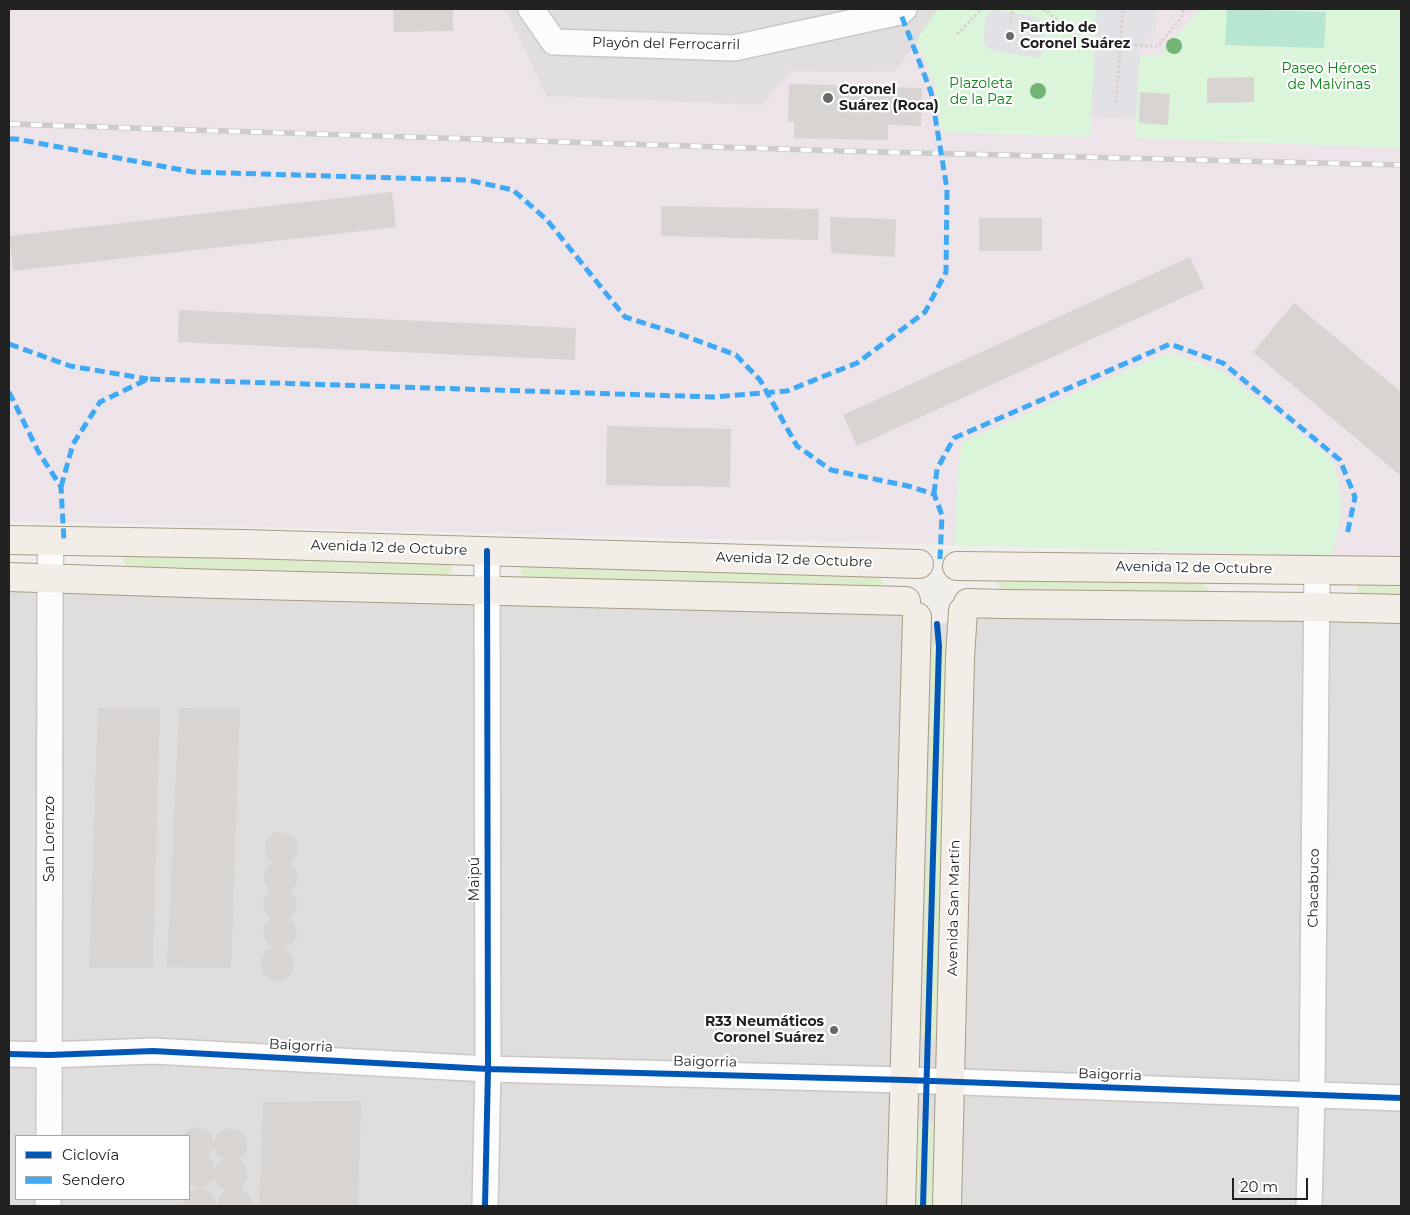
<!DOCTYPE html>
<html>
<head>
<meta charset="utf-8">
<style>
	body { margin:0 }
	#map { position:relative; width:1410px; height:1215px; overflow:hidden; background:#f0eeeb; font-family:Montserrat,sans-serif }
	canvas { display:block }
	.frame { position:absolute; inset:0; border:10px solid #222; pointer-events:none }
	.legend { position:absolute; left:15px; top:1135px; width:175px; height:65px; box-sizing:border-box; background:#fff; border:1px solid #a7a7a7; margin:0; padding:6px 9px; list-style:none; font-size:15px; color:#222 }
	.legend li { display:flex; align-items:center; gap:10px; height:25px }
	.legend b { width:25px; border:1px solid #a7a7a7 }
	.scale { position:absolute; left:1232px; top:1178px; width:76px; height:22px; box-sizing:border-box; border:2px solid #222; border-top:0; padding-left:6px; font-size:15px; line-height:18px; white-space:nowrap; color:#222; -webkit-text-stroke:4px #fff; paint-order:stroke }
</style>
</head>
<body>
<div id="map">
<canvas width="1410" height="1215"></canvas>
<div class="frame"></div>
<ul class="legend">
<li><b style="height:6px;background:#0057b8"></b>Ciclovía</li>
<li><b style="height:6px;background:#3fa9f5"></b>Sendero</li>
</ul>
<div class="scale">20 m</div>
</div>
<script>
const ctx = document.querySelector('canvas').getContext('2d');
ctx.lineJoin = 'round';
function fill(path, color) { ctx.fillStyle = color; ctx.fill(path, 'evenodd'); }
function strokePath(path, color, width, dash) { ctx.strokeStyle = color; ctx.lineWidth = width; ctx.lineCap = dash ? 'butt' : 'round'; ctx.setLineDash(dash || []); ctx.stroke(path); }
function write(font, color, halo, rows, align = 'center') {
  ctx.font = font + ' Montserrat,sans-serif'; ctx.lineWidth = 4.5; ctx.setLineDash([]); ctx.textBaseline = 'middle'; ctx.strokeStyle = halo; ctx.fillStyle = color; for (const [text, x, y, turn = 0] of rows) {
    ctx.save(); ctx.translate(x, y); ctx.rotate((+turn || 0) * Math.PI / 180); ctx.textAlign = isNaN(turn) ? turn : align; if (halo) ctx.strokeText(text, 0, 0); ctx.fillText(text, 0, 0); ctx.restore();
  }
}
fill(new Path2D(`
	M9,577l897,24 20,21 11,2 11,-2 10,-5 443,-8v597h-1392zM16,1136h173v63h-173z`), '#dfdedc');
fill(new Path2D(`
	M9,9h1392v549l-447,-13 -945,-24z`), '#ede4e9');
fill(new Path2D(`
	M126,554l321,8 4,3 1,5 -2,4 -5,2 -316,-9 -4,-2 -2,-5z
	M524,567l352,8 4,2 3,6 -3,4 -357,-9 -3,-5 1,-4z
	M997,578l204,3 14,15 -213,-7 -5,-4z
	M1358,583h43v13l-41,-1 -4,-6z
	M941,640l4,2 2,5 -11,389c-3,7 -10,5 -14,0l10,-389 2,-5z
	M924,1120l6,1 4,4 -2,81h-17l2,-81 2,-3z`), '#ddeccb');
fill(new Path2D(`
	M938,9h159l-7,128 -148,-5 -7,-46 -18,-47z
	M1203,9h198v139l-266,-10 4,-83 21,1 37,-44z
	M1170,352l55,21 106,85 8,24 3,29 -10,44 -378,-10 4,-74 4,-29z`), '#daf5da');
fill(new Path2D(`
	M1227,9l99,3 -2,36 -99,-3z`), '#b7e6d2');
fill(new Path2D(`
	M505,9h433l-43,63 -104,-1 -30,34 -214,-9z`), '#e0dfde');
fill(new Path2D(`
	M1097,9h61l-3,23 -15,16 -4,70 -45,-2z
	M994,10l39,6 7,4 5,7 -3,28 -4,3 -48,-8 -5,-5 -2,-7 4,-23z`), '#e2e1e5');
fill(new Path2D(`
	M393,9h60v22l-59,1z
	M1254,77v25l-47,1v-25z
	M789,84l133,4 -1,38 -33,-1v15l-94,-2v-16h-6z
	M1140,92l30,2 -2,31 -29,-2z
	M392,192l4,35 -383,44 -4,-35z
	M661,206l158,3 -1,31 -157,-4z
	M830,217l66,2 -1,38 -64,-4z
	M979,218h63v33h-63z
	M1190,257l14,31 -347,158 -14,-31z
	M1294,303l107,89v84l-148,-124z
	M179,310l397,18 -1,32 -397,-18z
	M607,426l124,3 -1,58 -124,-2z
	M98,708l62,1 -7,259h-64z
	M179,708l61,1 -9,259 -64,-1z
	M275,832h5l11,3 4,3 3,11 -4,10 -5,4 5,4 4,11 -1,5 -7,8 4,4 3,10 -1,5 -7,9 5,4 3,10 -1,5 -3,5 -9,6 7,5 3,10 -3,11 -10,5 -5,1 -5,-2 -5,-3 -3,-4 -2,-11 5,-10 8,-3 -6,-4 -5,-9 2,-11 6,-5 -6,-7 -2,-10 3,-6 5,-5 -5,-6 -2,-5v-6l2,-5 7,-6 -7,-7 -1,-11 5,-9z
	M361,1101l-3,105h-99l4,-104z
	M197,1127l10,3 4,4 3,7 2,-5 4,-4 10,-4 10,3 4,4 3,4v12l-3,4 -6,4 6,5 4,11 -1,5 -7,8 8,6 3,5v7h-33l2,-11 6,-5 -7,-4 -3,-4 -2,-6 -3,5 -9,6 -6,1 -7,-3v-49h-7l9,-8zM214,1147l2,6 7,6 -7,7 -1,4 -3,-9 -5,-4 4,-3z
	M198,1188l11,3 4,4 2,5 1,6h-33l1,-7h5v-7z`), '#d7d4d2');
const minor = new Path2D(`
	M531,9l23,33 180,6 166,-36 4,-3
	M9,1054l40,1 104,-4 335,18 417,11 496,18
	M49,1136l1,-558 1,-36
	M48,1206v-7
	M485,1206l3,-137 -1,-518
	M1309,1206l3,-112 5,-524`);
const major = new Path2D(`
	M9,540l235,4 675,20
	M957,566l444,5
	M9,577l209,7 688,17
	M968,603l34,1 315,3 84,2
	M901,1206l16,-589
	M947,1206l13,-549 3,-46`);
strokePath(minor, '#c9c8c7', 28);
strokePath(major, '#a79c86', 30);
strokePath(new Path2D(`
	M1043,9l24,18
	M1010,24l3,-15
	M957,34l25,-25
	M1120,45l38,1 23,-28 3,-9
	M1116,103l7,-94`), '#dccecd', 3, [2.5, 2.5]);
strokePath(minor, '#fdfcfc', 25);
strokePath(major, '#f3ede7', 28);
const rail = new Path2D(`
	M9,124l833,27 559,14`);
strokePath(rail, '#ccc', 5.5);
strokePath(rail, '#fff', 4, [11]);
strokePath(new Path2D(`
	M9,139h7l177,33 275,8 45,10 34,30 78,97 60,19 51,19 24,25 37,66 34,24 77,16 26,8 8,21 -2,44
	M9,344l61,22 78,13
	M9,392l29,59 23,36 3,54
	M61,487l12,-43 27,-42 48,-23 565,18 74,-6 70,-28 68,-51 21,-40 1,-83 -16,-97 -31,-80
	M934,494l3,-25 17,-31 216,-94 53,19 117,97 15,37 -8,38`), '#3fa9f5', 5, [10, 5]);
strokePath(new Path2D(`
	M9,1054l40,1 104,-4 335,18 417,11 496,18
	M485,1206l3,-137 -1,-518
	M923,1206l16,-560 -2,-22`), '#0057b8', 6);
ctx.fillStyle = '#73b476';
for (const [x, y] of [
	[1174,46],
	[1038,91]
]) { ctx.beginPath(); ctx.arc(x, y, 8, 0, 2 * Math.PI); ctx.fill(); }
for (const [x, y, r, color] of [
	[1010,36,5,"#6a6968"],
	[828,98,6,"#6a6968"],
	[834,1030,5,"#6a6968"]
]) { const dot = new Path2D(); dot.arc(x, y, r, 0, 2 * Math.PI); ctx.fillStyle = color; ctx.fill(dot); strokePath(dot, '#fff', 2); }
write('bold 14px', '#222', '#fff', [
	["Partido de",1020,28],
	["Coronel Suárez",1020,44],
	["Coronel",839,90],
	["Suárez (Roca)",839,106],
	["R33 Neumáticos",824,1022,"right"],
	["Coronel Suárez",824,1038,"right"]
], 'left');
write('14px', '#222', '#fff', [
	["Playón del Ferrocarril",666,44,1],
	["Avenida 12 de Octubre",389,548,2],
	["Avenida 12 de Octubre",794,560,2],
	["Avenida 12 de Octubre",1194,568,1],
	["San Lorenzo",50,839,-90],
	["Maipú",475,879,-90],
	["Chacabuco",1314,888,-89],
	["Avenida San Martín",954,908,-89],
	["Baigorria",301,1046,3],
	["Baigorria",705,1062,1],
	["Baigorria",1110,1075,2]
]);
write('14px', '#0c8416', '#fff', [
	["Paseo Héroes",1329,69],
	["de Malvinas",1329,85],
	["Plazoleta",981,84],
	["de la Paz",981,100]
]);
</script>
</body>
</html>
